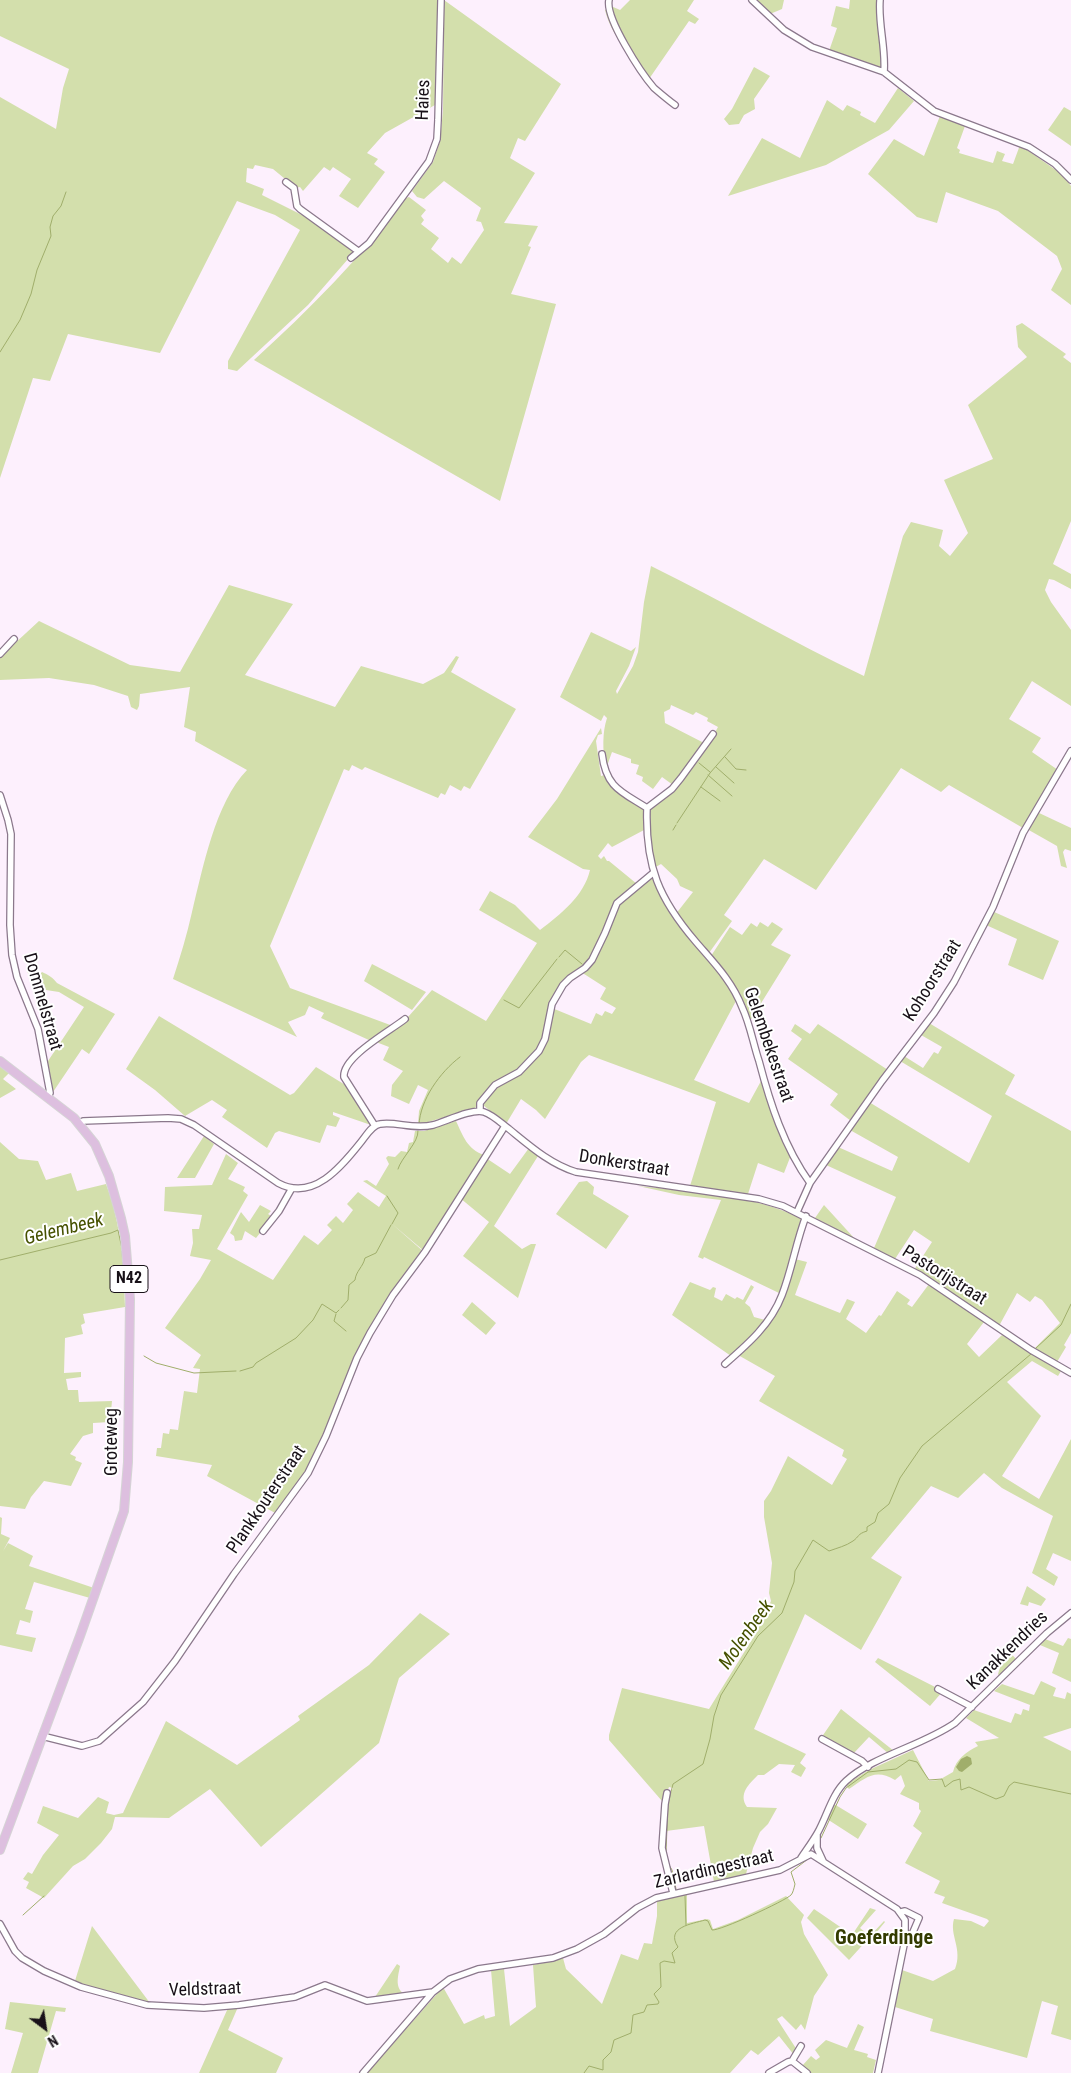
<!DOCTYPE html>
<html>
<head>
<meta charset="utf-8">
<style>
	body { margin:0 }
	#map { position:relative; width:1071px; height:2073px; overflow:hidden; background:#fdf0fd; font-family:"Roboto Condensed",sans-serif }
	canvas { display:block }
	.north { position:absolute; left:20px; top:2003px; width:50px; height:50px; -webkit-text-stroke:4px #fff; paint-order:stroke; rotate:149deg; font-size:14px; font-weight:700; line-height:20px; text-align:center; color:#181118 }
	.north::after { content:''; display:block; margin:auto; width:18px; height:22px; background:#181118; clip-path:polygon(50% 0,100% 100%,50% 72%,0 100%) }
</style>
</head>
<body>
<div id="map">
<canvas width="1071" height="2073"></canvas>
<div class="north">N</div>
</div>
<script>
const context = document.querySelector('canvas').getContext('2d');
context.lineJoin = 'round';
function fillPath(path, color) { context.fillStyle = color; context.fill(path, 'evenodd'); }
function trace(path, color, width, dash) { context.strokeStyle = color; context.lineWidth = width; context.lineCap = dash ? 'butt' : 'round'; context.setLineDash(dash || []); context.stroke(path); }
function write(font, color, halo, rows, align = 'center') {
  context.font = font + ' "Roboto Condensed",sans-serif'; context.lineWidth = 4; context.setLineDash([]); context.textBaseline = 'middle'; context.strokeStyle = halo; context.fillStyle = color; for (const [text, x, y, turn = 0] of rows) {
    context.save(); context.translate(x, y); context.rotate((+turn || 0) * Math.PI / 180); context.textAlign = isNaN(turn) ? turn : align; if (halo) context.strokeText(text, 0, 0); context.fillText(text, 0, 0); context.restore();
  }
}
const green = new Path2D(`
	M0,0H438L435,105L385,133L367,153L378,159L374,164L385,172L358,208L339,196L351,179L333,167L330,171L324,167L303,191L300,187L296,188L273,169L255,165L253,169L247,168L246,182L264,189L262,195L310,219L355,251L308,305L237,371L228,369V361L300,230L275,215L237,201L160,353L68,334L50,381L33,378L0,478V97L56,129L63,88L69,69L0,36Z
	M444,0L561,84L525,141L518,138L510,158L535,173L504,223L538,226L528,246L531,247L511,294L556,304L500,501L254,360C309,310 361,257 406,198L409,197L426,210L421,216L424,220L421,224L439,238L431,249L448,263L452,257L461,264L484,230L481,222L476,221L481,208L444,181L424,199L417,197L412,191L433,162L440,141L443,111Z
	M630,0H694L687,11L699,19L695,24L689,21L649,79C633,59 611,36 605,10L611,6L620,10Z
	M755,0H784L782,9L770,14Z
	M850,0H878L881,67L879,68L829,51L837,28L831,26L836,6L849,9Z
	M754,67L770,76L754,99L755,109L744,115L739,124L729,125L724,119L732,109Z
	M898,88L914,101L889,130L826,165L728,196L762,138L800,158L827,100L843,111L847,105L861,112L860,115L875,123Z
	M1064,107L1071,111V146L1048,130Z
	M940,116L965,126L957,148L960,150L959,153L993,163L997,151L1005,154L1002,161L1013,164L1020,145L1063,175L1071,186V305L1051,290L1062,269L1057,256L998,211L946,192L937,223L917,217L868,174L894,139L924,156Z
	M1022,323L1066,354L1063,357L1071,363V521L1053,564L1071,574V589L1054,580L1049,579L1045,590L1051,602L1071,630V706L1032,681L1009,719L1041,738L1032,752L1058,770L1023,828L949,785L941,792L901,768L816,890L764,859L724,915L732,921L709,953L675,915L693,892L680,886L677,879L661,864L654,868L652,859L648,811L671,792L708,745L718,727L707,721L708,718L696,712L693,715L671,705L670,709L664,712L665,723L706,744L673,785L662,777L653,789L642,781L643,777L636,774L639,765L631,763V759L612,752L607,766H605C603,750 602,733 607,718L604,715L601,721L560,697L591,632L631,651L636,647L629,666L616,691L617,694L633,666L638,652L644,602L651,566C723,601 792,642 864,676L903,536L911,522L943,530L939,546L950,556L968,533L944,480L993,459L968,405L1027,357L1018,347L1016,326Z
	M229,585L293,604L245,675L335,707L361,666L423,684L444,673L456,656L459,657L451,672L516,709L470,789L464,786L461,791L450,785L445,795L441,793L438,798L365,767L362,770L352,765L349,771L344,769L270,946L290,988L393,1026L371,1041L321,1018L324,1013L309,1006L305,1015L288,1022L297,1037L173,979C180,957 187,935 192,912C203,868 215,803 247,770L195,741L196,732L184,727L190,687L140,694L139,706L137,710L131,707L128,696L94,685L49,678L0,680V657L39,621L130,665L180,672Z
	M601,728L602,734L598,735L596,741L601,776L605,775C615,794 627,797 643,809L644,830L612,847L608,843L598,856L601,859L604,856L607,861H609L637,884L618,899L612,906L601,938L586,965L575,972L550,1004L545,1023L552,1008L591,1024L596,1013L602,1016L605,1011L612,1014L616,1008L600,999L606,988L581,972C604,959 604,928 616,907C621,899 641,886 649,879H654L671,915L718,969L737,999L694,1080L749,1103L761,1081L774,1118L791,1155L784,1173L758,1163L748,1194L690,1186L716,1102L589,1055L581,1062L545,1119L536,1110L521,1099L506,1124L483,1105C489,1086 517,1077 532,1063L497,1081L488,1088L475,1108L418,1125L419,1111L428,1090L418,1085L409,1104L391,1096L392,1085L403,1071L383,1060L389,1047L376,1042L408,1017L432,990L486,1021L537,943L479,910L490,891L515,905L540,930C561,914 584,896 590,870L583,869L528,837L557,799Z
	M1037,812L1071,828V851L1065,849L1063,852L1067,868L1061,866L1057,846L1027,829Z
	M992,911L1059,941L1043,980L1008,965L1017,939L986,925Z
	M760,922L768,927L772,922L783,929L771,945L791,955L750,1021L735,986L711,956L730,927L742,935L751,923L757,927Z
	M372,964L426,992L412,1010L364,981Z
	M29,970L39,975L42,972C49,975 53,978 57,983L115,1014L89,1054L82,1049L51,1095L46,1064L84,1007L59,992L46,990L39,986L27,972Z
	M159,1016L290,1095L294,1093L316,1067L347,1086L371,1125L333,1112V1115L340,1118L336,1127L327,1125L320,1143L279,1131L275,1133L267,1148L222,1117L227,1110L212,1100L185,1116L155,1090L126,1069Z
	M929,1023L1015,1075L1005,1094L1071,1131V1333L1064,1345L1066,1347L1057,1362L1035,1348L1060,1323L1042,1300L1035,1296L1030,1302L1017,1293L999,1326L937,1283L914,1270L932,1242L914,1230L895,1259L874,1248L896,1197L826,1165L838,1147L892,1171L898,1157L850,1130L869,1102L969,1163L992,1116L900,1061L904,1056L923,1068L934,1052L938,1054L942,1047L921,1035Z
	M795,1024L810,1034L818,1024L888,1070L851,1121L830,1105L838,1094L788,1059L802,1039L791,1031Z
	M0,1066L9,1073L3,1079L16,1089L0,1098Z
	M456,1121C463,1136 467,1149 484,1155L424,1251L391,1223L424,1252L377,1317L325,1435L307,1472L277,1514L207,1476L212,1465L156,1456L157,1448H161L163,1433L169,1434L170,1429L178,1430L184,1391L197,1393L200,1369L193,1368L201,1355L165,1328L200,1279L211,1260L190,1256L193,1243L192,1229H199L202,1215L164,1211L165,1187L212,1185L226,1154L238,1163L228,1179L245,1187L243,1191L248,1195L217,1249L273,1280L304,1235L318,1245L332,1230L327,1225L336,1216L343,1223L353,1210L347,1204L358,1192L379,1207L386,1196L363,1181L367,1180L376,1186L389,1164L386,1158L388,1156L395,1157L401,1151L407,1152L409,1143L413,1142L415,1131H424Z
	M204,1136L214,1144L195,1178H177Z
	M0,1142L19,1159L38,1161L46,1180L71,1173L77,1191L106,1184C121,1224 124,1264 125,1307L83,1314L85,1323L81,1325L83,1334L65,1338L64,1373L81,1372V1377L66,1379L68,1390H78L79,1402L112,1401L110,1422L93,1423V1433L83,1436L70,1454L76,1457L75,1460L82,1463L71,1486L44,1481L31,1497L25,1509L0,1506Z
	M529,1148L538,1156L494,1226L522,1249L531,1244H536L518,1298L463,1256L489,1222L460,1198L486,1158L510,1174Z
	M587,1181L594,1187L593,1194L629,1216L606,1249L556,1214L579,1182Z
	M638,1186C691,1192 754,1194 802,1219L781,1292L779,1293L704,1257L703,1259L698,1257L721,1200L679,1195Z
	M260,1205L271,1211L268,1214L273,1217L256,1238L245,1231L242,1240L235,1241L234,1236L230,1233L241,1212L249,1222Z
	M824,1205L855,1239L815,1218Z
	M795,1259L807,1262L795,1295L840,1313L847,1299L855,1302L846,1319L866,1333L879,1315L881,1316L897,1291L910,1300L907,1304L912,1307L929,1284L984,1322L967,1344L979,1357L1002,1335L1061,1371L1058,1376L1032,1361L1007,1382L1041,1416L1002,1476L1039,1499L1071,1439V1561L1053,1553L1046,1569L1058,1577L1054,1586L1032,1573L1053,1516L1002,1488L984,1473L958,1498L931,1486L871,1558L902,1577L861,1650L805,1614L754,1729L806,1754L800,1763L806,1768L801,1777L791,1772L795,1765L779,1764L764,1775H758C749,1784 738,1794 747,1807L777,1808L768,1824L760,1832L753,1848L746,1874L714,1882L704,1826L666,1831L667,1802L673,1788L669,1787L665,1798L662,1801L609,1740V1735L622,1688L709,1709L756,1633L771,1601L769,1593L772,1563L764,1517V1501L771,1491L788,1456L832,1485L847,1459L842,1456L844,1450L759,1401L775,1376L738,1355L768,1324Z
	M690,1282L710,1290L713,1287L716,1288L714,1297L722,1301L726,1294L735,1299L737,1297L743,1300L751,1285L754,1287L745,1303L750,1307L754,1317L765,1320L752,1338L731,1356L672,1315Z
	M472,1302L496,1323L486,1335L462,1315Z
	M0,1517L2,1518L1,1534L10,1538L3,1551L8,1543L33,1556L29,1566L94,1588L90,1598L34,1582L25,1609L33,1611L30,1623L20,1620L16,1634L36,1638L32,1652L0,1645Z
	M1027,1586L1046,1599L1041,1606L1029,1602L1028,1606L1020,1604Z
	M420,1613L450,1634L399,1678L379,1743L261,1847L210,1789L169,1818L115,1817L112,1829L101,1843L85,1859L73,1866L44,1898L26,1888L29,1882L23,1879L28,1872L32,1874L43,1855L59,1835L37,1823L43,1806L78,1818L98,1797L109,1802L106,1813L114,1815L123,1813L166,1721L237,1765L300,1720L298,1716L369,1665Z
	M1068,1638L1071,1639V1682L1052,1673L1059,1653L1040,1645L1045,1639L1063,1646Z
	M1006,1648L1016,1659L999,1676L998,1674Z
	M878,1658L943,1691L930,1706L875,1662Z
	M1041,1681L1056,1688L1053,1696L1065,1699L1067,1692L1071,1694V1728L1043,1737L1071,1751V2040L1051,2034L1058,2006L1042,2001L1027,2058L930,2031L933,2019L895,2007L902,1970L933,1981L955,1969C963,1949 949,1935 954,1919L971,1921L984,1927L989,1921L987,1919L942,1903L945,1897L934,1893L940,1881L905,1863L922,1833L913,1826L921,1811L919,1809V1803L900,1794L905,1786L901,1775L895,1780C875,1768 866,1778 849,1789L845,1785L869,1770L913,1750L929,1781L939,1780L953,1772C956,1759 966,1752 978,1746L975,1742L999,1738L966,1718L974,1710L1011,1723L1015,1713L1021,1715L1023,1709L1029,1711L1030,1705L994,1691L1002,1684L1034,1695Z
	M841,1709L894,1751L889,1754L869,1737L853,1754L821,1738Z
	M834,1804L867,1824L858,1839L827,1819Z
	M687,1894V1923L707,1919L710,1920L713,1929L738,1920L786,1896L804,1915L801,1922L804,1934L828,1975L814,1996L805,2030L801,2024L796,2030L782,2016L777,2019L797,2050L794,2055L779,2036L758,2055L751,2050L730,2073H367L443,1987L464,2024L484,2015L485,2019L495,2016L491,1970L504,1969L510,2026L536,2007L533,1965L563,1958L566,1969L602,2004L621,1954L638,1960L644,1943L652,1944L657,1916V1901Z
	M870,1908L876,1910L860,1928L870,1936L884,1921L885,1922L871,1939L869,1938L849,1960L807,1918L814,1909L852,1935Z
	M92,1926L150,2003L160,2006L74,1984Z
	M397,1964L400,1966C398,1977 394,1989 406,1995L373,2000Z
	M10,2002L66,2008L65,2012L56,2011L38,2073H11L23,2033L5,2029Z
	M238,2007L228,2030L283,2058L276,2073H199L228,2008Z
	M858,2024L864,2027L854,2050L868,2054L867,2057L876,2060L873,2073H810L802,2066L811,2056L816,2060L820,2057L815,2050L826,2040L847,2048Z`);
const water = new Path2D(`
	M967,1756L971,1758L972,1764L962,1772L959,1771L956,1767L961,1759Z`);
const stream = new Path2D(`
	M0,352L20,320L31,294L37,270L51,236L50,227L53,216L61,206L66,192
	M725,757L736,769L746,770
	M699,763L710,772
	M716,767L734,783
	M708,775L732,796
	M701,787L720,801
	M677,823L710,773L731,749
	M673,830L676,825
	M559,957L565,950L582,964
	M504,1000L519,1008L557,959
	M419,1125C420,1100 440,1072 460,1057
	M398,1169C401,1158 419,1142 418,1131
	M387,1196L398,1213L392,1224
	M122,1251L123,1265
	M0,1260L111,1233L118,1230L122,1249
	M124,1276L126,1295
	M341,1308L348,1300L349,1285L355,1280C356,1271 363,1267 365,1258L376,1253L391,1225
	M336,1314L334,1321L346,1331
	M1036,1348L1061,1325L1071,1304
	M144,1356L156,1363L194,1373L236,1371
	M240,1371L253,1367L256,1363L296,1338L313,1320L322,1304L336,1313L339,1310
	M669,1800L673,1784L703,1764L710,1739L714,1716L721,1695L758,1636L782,1613L794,1582L795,1571L813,1540L829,1551C837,1548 846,1546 853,1541C859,1537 857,1534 867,1531V1527L875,1522L878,1513L889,1504L900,1478L922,1446L1031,1354
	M821,1838L840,1797L846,1788L868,1772L896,1769L909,1760L917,1762L929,1780L942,1779L945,1787L953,1781L960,1779L961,1790L969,1787L996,1799L1004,1796L1009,1786L1014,1782L1071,1794
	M666,1852L668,1804
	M668,1863L672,1870L676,1889
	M685,1896L686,1925
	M23,1915L44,1896
	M584,2073L589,2066L603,2070V2060L611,2052L614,2040L631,2033L633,2015L644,2012L647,2005L658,2004L659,2002L654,1994L661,1987L660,1963L664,1961L675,1963L672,1953L678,1947C665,1927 692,1924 705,1920L708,1921L712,1930C720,1931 785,1901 791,1895C793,1893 794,1888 795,1884L791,1872L808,1859`);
const minor = new Path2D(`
	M609,0C605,18 641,73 654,88C661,94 668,100 675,105
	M752,0L784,30L812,47L884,72L934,111L1029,147L1055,164L1071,180
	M880,0C878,24 886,48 884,72
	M286,182L294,188L297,206L300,209L358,251
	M351,258L369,243L429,161L437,139L438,120L441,0
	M0,654L14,639
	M713,734L681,778L672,789L647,808C645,866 659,899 696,942C714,963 732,981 742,1007C750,1024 753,1043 759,1061C770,1103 784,1147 810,1183
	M602,754C606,788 622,792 647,808
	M0,795L8,820L11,834L10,925L12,955L17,977L38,1029L50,1093L47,1097
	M480,1111V1103L495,1085L519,1072L539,1051L545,1039L552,1004L563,985L570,978L585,968L592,960L605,933L617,903L653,873
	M80,1123L83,1121L168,1118L181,1119L194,1125L278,1183C313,1202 341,1167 361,1142C366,1136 372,1125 380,1124C396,1121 413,1130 433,1125C445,1122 472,1108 484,1112C493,1115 501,1123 509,1129C530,1146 550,1164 576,1172L759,1199L783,1206L920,1275L1031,1350L1071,1373
	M375,1126L344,1077C342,1057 390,1031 405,1019
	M797,1212L810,1183L882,1081L934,1013L954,982L993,907L1023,833L1071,751
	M263,1231L279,1211L292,1188
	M725,1364C748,1344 771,1324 782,1295C792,1269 796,1242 806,1216
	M938,1689L972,1707
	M42,1736L82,1746L99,1741L143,1702L175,1661L234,1574L308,1473L326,1436L357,1358L370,1333L393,1295L425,1252L505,1126
	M822,1739L862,1761L868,1767
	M667,1793L665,1804L662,1848L673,1893
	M817,1835V1848L823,1861
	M801,1858C807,1849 813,1841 818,1832C827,1816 832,1794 846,1781C873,1756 922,1746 955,1723L1047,1633L1071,1613
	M901,1912L905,1911L919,1918L910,1939L905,1940
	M0,1924L15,1951L22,1958L44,1971L81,1987L147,2005L204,2008L239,2005L295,1997L325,1985L367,2001L433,1992
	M792,2061L807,2073
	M363,2073L433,1992L450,1979L478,1969L553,1958L577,1949L604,1934L637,1908L656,1898L780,1870L811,1854L897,1909L905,1920V1940L878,2073
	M769,2073L788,2062L792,2061L801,2046`);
const major = new Path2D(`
	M0,1061L74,1118L95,1144L109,1176L121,1218L125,1236L130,1299L128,1462L124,1511L80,1636L0,1850`);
const shields = [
	[129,1279,38]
];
const shieldNames = [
	["N42",129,1279]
];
const streetNames = [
	["Haies",424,100,-88],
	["Kohoorstraat",933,981,-58],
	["Dommelstraat",42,1002,74],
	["Gelembekestraat",768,1045,71],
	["Donkerstraat",624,1164,9],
	["Pastorijstraat",944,1276,32],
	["Groteweg",112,1442,-90],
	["Plankkouterstraat",267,1500,-56],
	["Kanakkendries",1008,1651,-44],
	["Zarlardingestraat",714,1870,-13],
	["Veldstraat",205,1990,-2]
];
const waterNames = [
	["Gelembeek",64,1230,-14],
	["Molenbeek",747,1635,-55]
];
const quarterNames = [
	["Goeferdinge",884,1939]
];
fillPath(green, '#d3dfac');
fillPath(water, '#a0ae6b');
trace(stream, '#a0ae6b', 1);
trace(minor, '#8b788c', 8);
trace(major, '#d5d4d5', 10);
trace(minor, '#fff', 5.5);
trace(major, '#ddbfdf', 8);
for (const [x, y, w] of shields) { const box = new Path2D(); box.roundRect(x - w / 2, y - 13.5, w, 27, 4); context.fillStyle = '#fff'; context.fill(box); trace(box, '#181118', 1); }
write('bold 16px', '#181118', null, shieldNames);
write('18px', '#181118', '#fff', streetNames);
write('italic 19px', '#465100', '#fff', waterNames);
write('bold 20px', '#333b00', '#fff', quarterNames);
</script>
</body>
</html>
